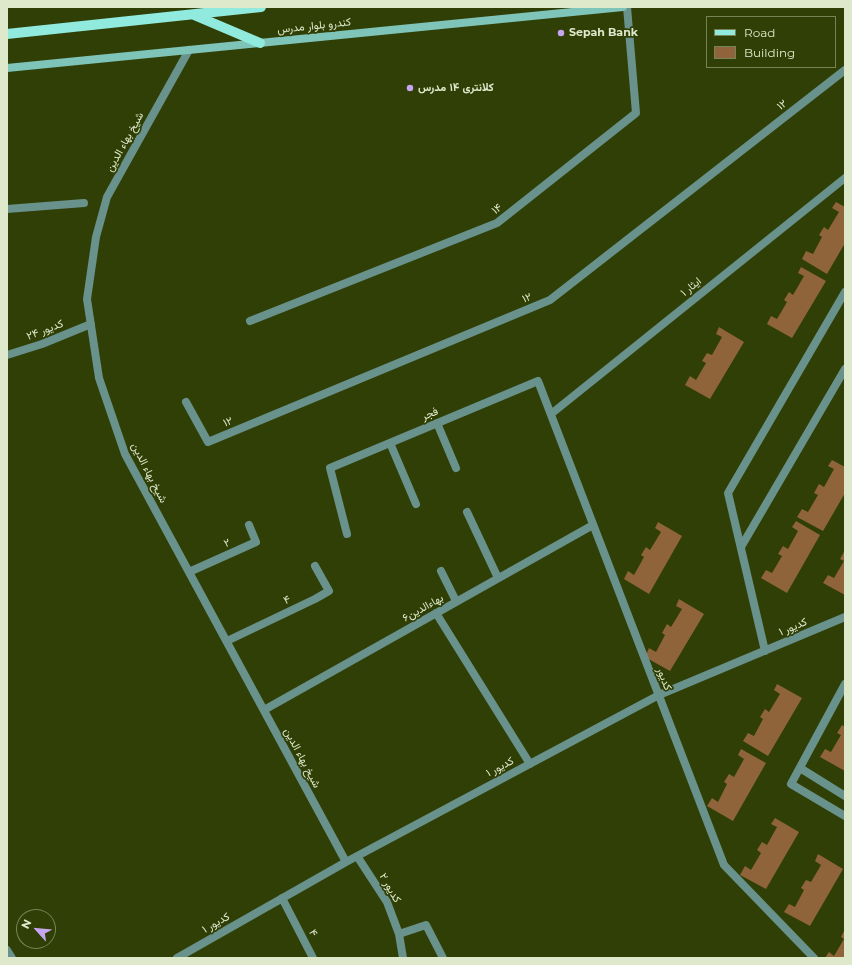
<!DOCTYPE html>
<html>
<head>
<meta charset="utf-8">
<style>
	body { margin:0 }
	#map { position:relative; width:852px; height:965px; overflow:hidden; background:#303f05; font-family:Montserrat,sans-serif }
	canvas { display:block }
	.frame { position:absolute; inset:0; border:8px solid #dee9cc; pointer-events:none }
	.legend { position:absolute; left:706px; top:16px; width:130px; height:52px; box-sizing:border-box; background:#303f05; border:1px solid #768355; margin:0; padding:5px 7px; list-style:none; font-size:12px; color:#dee9cc }
	.legend li { display:flex; align-items:center; gap:8px; height:20px }
	.legend b { width:20px; border:1px solid #768355 }
	.north { position:absolute; left:16px; top:909px; width:40px; height:40px; box-sizing:border-box; background:#303f05; border:1px solid #768355; border-radius:50%; rotate:297deg; font-size:11px; font-weight:700; line-height:16px; text-align:center; color:#dee9cc }
	.north::after { content:''; display:block; margin:auto; width:14px; height:18px; background:#c6a6f0; clip-path:polygon(50% 0,100% 100%,50% 72%,0 100%) }
</style>
</head>
<body>
<div id="map">
<canvas width="852" height="965"></canvas>
<div class="frame"></div>
<ul class="legend">
<li><b style="height:5px;background:#90eadd"></b>Road</li>
<li><b style="height:11px;background:#8f643a"></b>Building</li>
</ul>
<div class="north">N</div>
</div>
<script>
const context = document.querySelector('canvas').getContext('2d');
context.lineJoin = 'round';
function fillPath(path, color) { context.fillStyle = color; context.fill(path, 'evenodd'); }
function trace(path, color, width, dash) { context.strokeStyle = color; context.lineWidth = width; context.lineCap = dash ? 'butt' : 'round'; context.setLineDash(dash || []); context.stroke(path); }
function write(font, color, halo, rows, align = 'center') {
  context.font = font + ' Montserrat,Vazirmatn,sans-serif'; context.lineWidth = 3.5; context.setLineDash([]); context.textBaseline = 'middle'; context.strokeStyle = halo; context.fillStyle = color; for (const [text, x, y, turn = 0] of rows) {
    context.save(); context.translate(x, y); context.rotate((+turn || 0) * Math.PI / 180); context.textAlign = isNaN(turn) ? turn : align; if (halo) context.strokeText(text, 0, 0); context.fillText(text, 0, 0); context.restore();
  }
}
const building = new Path2D(`
	M836,202L845,207V243L827,274L802,259L806,251L813,254L822,237L819,235L824,227L828,230L839,212L832,208Z
	M801,267L826,281L792,338L767,324L771,316L777,319L787,302L784,300L789,292L793,295L804,276L798,273Z
	M719,327L744,342L710,399L685,385L690,376L696,380L706,363L702,361L707,353L712,355L722,337L716,334Z
	M832,460L845,467V493L823,531L797,517L802,509L808,512L818,495L814,493L819,484L824,487L834,469L828,466Z
	M796,521L820,535L787,593L761,578L766,570L772,573L782,556L778,554L783,546L788,549L798,531L792,527Z
	M658,522L682,536L649,594L624,579L628,571L634,575L644,557L641,555L646,547L650,550L661,532L655,528Z
	M845,550V595L823,583L828,575L834,578L844,561L840,559Z
	M679,599L704,614L670,671L645,657L649,648L656,652L665,635L662,633L667,624L671,627L682,609L676,606Z
	M777,684L802,698L768,756L743,741L748,733L754,736L763,719L760,717L765,709L769,712L780,694L774,690Z
	M842,725L845,727V771L820,757L825,749L831,752L841,735L837,733Z
	M741,749L766,763L733,821L707,806L712,798L718,802L727,784L724,782L729,774L734,777L744,759L738,755Z
	M775,818L799,832L766,889L740,875L745,866L751,870L761,853L757,850L762,842L767,845L777,827L771,824Z
	M818,854L843,869L810,926L784,912L789,904L795,907L804,890L801,888L806,880L811,882L821,865L815,861Z
	M845,929V958H825L829,952L834,956L844,939L841,937Z`);
const minor = new Path2D(`
	M189,50L107,197L96,237L87,299L99,378L125,454L346,862
	M7,209L84,203
	M250,321L497,223L636,113L627,7
	M7,355L42,344L91,324
	M186,402L208,442L550,300L845,70
	M551,414L845,178
	M437,423L456,468
	M390,443L416,504
	M467,512L498,578
	M347,534L330,468L538,381L724,865L814,958
	M741,547L845,369
	M441,571L456,601
	M189,572L256,542L249,525
	M436,613L530,764
	M227,641L315,599L329,591L315,566
	M765,651L728,493L845,292
	M845,684L791,784L845,816
	M264,710L593,525
	M800,768L845,796
	M357,856L387,902L399,934L403,958
	M282,898L313,958
	M399,934L426,925L443,958
	M7,950L12,958
	M177,958L346,862L659,695L845,617`);
const secondary = new Path2D(`
	M7,68L623,7`);
const primary = new Path2D(`
	M194,15L260,43
	M7,34L261,7`);
const markers = [
	[561,33,4,"#c6a6f0"],
	[410,88,4,"#c6a6f0"]
];
const streetNames = [
	["کندرو بلوار مدرس",314,26,-6],
	["۱۲",782,105,-38],
	["شیخ بهاء الدین",125,142,-61],
	["۱۴",497,209,-38],
	["ایثار ۱",691,287,-39],
	["۱۲",527,298,-22],
	["کدیور ۲۴",45,330,-21],
	["فجر",430,414,-23],
	["۱۲",228,422,-22],
	["شیخ بهاء الدین",149,473,63],
	["۲",227,543,-24],
	["۴",287,600,-25],
	["۶بهاءالدين",423,608,-29],
	["کدیور ۱",793,627,-23],
	["کدیور",664,679,69],
	["شیخ بهاء الدین",302,758,62],
	["کدیور ۱",500,767,-28],
	["۲ کدیور",390,888,60],
	["کدیور ۱",216,923,-30],
	["۴",313,933,62]
];
const poiNames = [
	["Sepah Bank",569,33],
	["کلانتری ۱۴ مدرس",418,88]
];
fillPath(building, '#8f643a');
trace(minor, '#68928b', 8);
trace(secondary, '#7fc4b9', 8);
trace(primary, '#90eadd', 10);
for (const [x, y, r, color] of markers) { const dot = new Path2D(); dot.arc(x, y, r, 0, 2 * Math.PI); context.fillStyle = color; context.fill(dot); trace(dot, '#303f05', 1.5); }
write('11px', '#dee9cc', '#303f05', streetNames);
write('bold 11px', '#dee9cc', '#303f05', poiNames, 'left');
</script>
</body>
</html>
